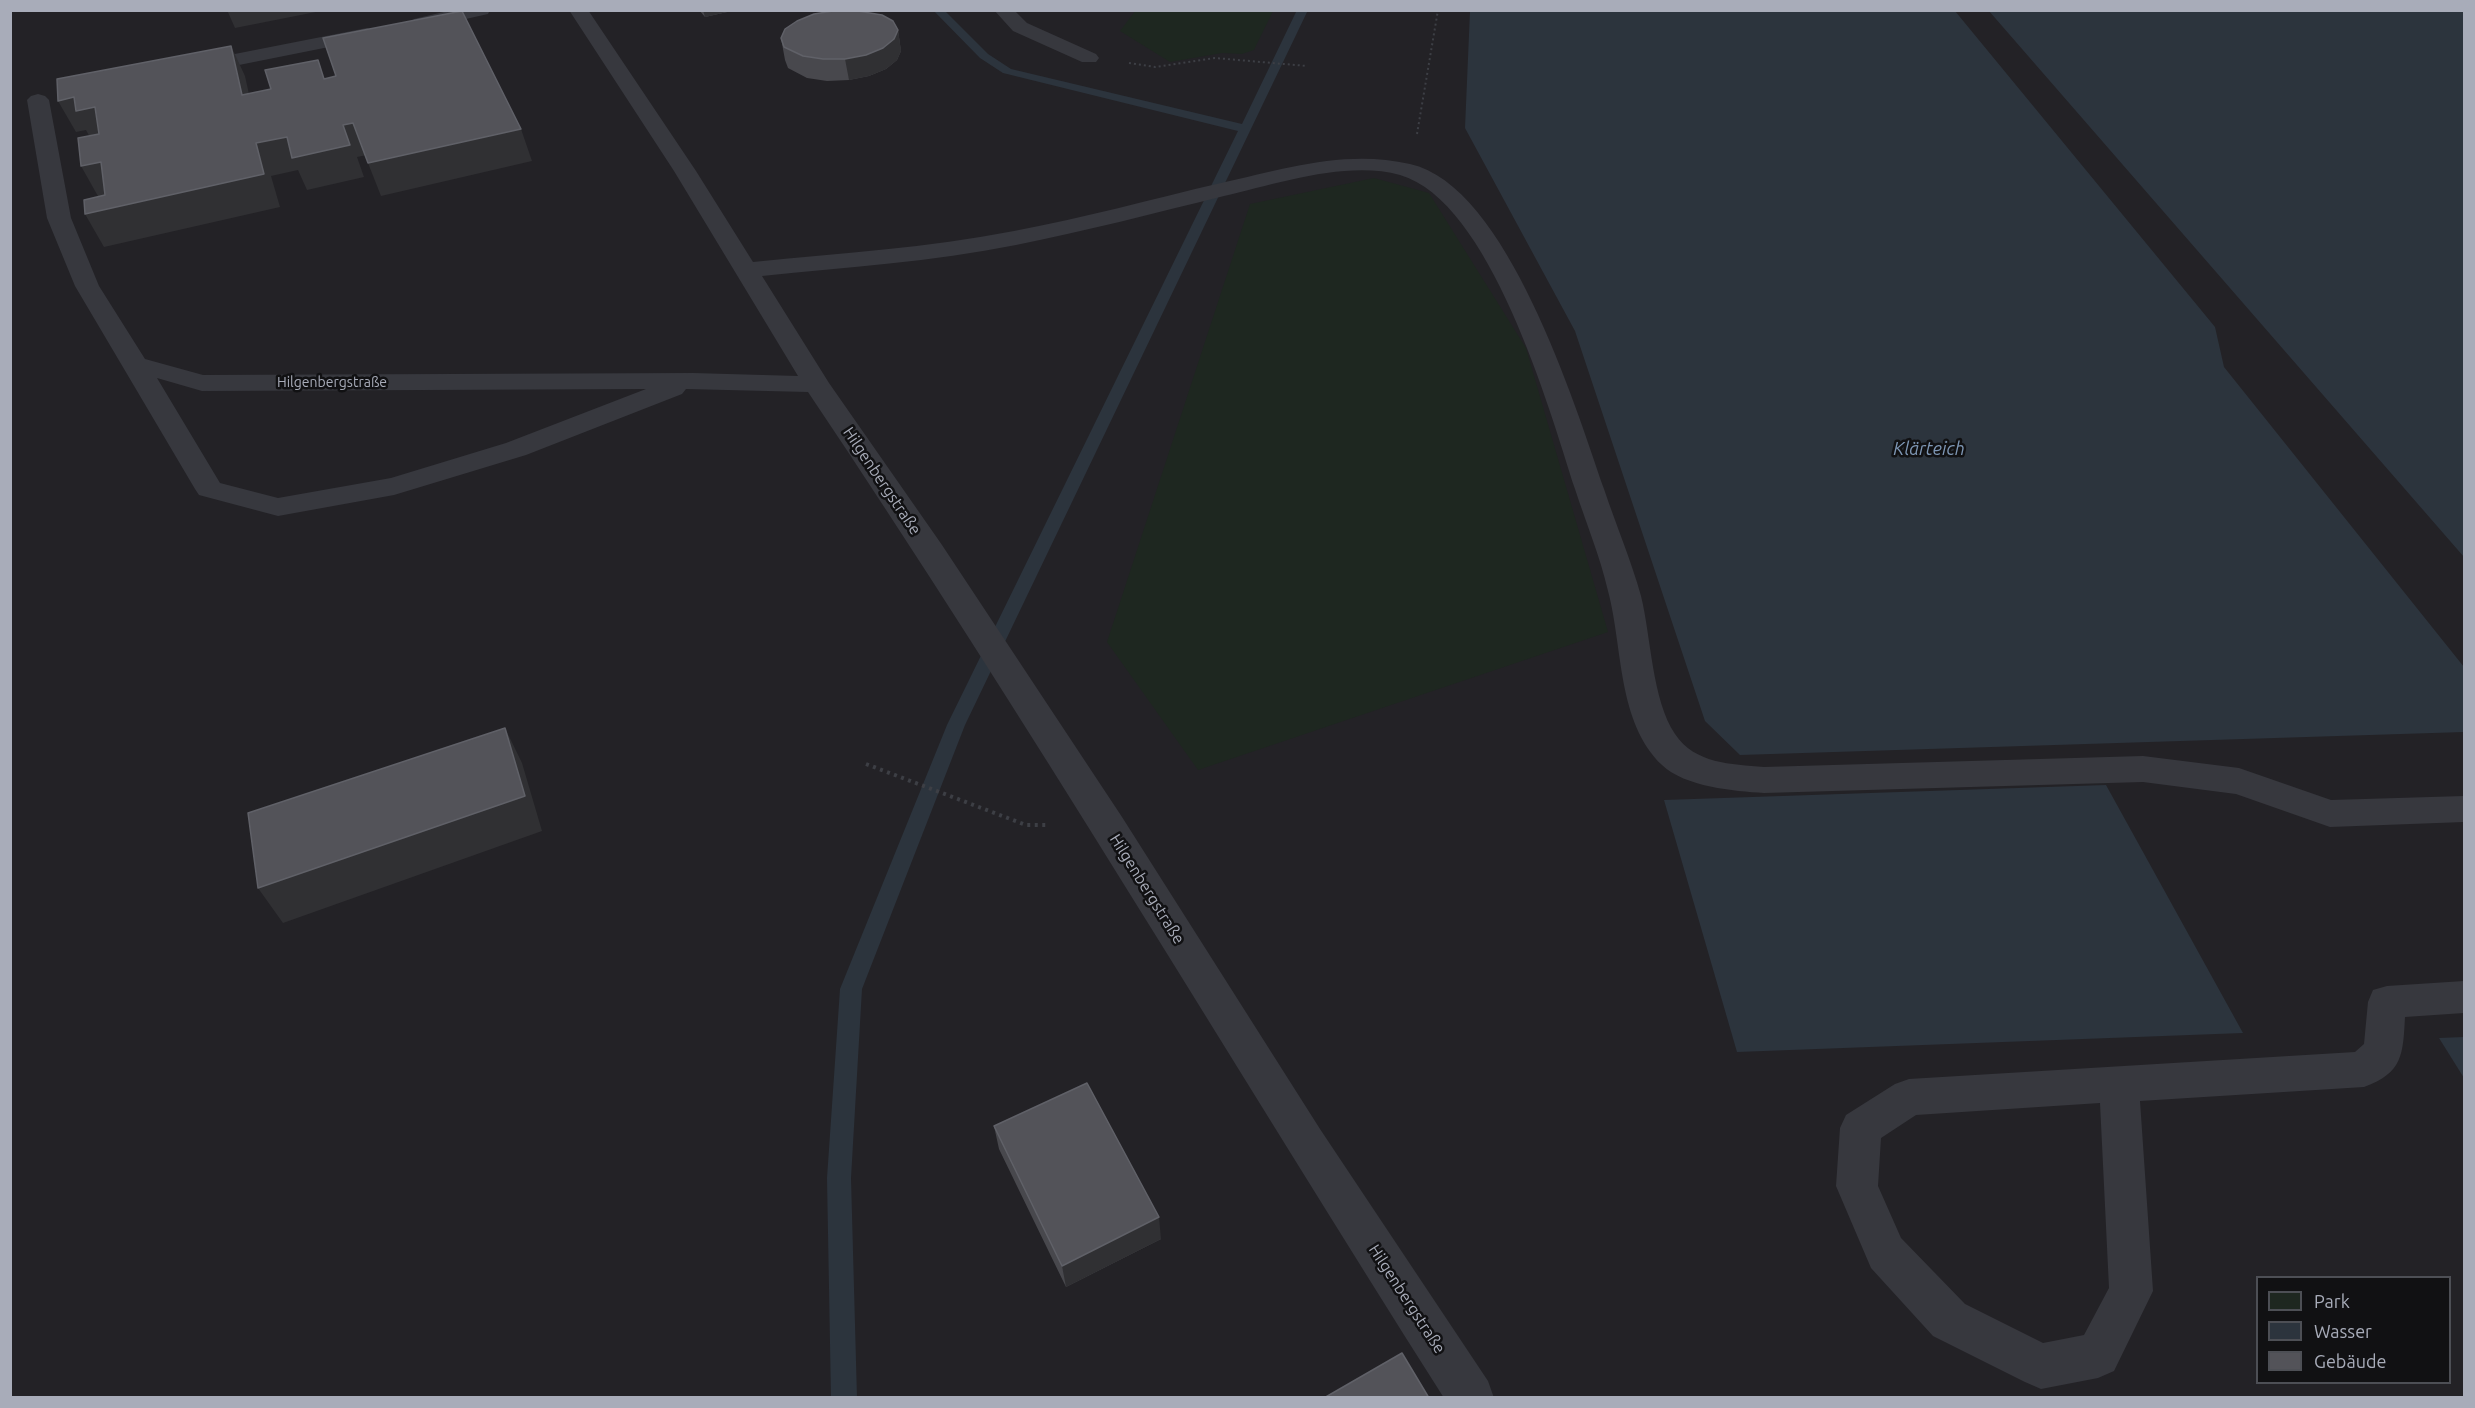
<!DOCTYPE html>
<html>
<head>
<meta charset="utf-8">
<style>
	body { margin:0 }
	#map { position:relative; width:2475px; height:1408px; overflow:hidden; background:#161618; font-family:Ubuntu,sans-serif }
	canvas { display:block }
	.frame { position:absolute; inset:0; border:12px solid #a8acb9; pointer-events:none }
	.legend { position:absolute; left:2256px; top:1276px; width:195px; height:108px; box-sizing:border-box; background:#111113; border:2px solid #4d4f55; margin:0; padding:8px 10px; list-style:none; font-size:18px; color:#a8acb9 }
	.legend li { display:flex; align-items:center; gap:12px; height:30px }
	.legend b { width:30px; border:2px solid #4d4f55 }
</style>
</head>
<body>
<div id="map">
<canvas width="2475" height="1408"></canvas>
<div class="frame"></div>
<ul class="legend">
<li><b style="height:16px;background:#1e2720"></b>Park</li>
<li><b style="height:16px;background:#2c343d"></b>Wasser</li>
<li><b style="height:16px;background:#535359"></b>Gebäude</li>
</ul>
</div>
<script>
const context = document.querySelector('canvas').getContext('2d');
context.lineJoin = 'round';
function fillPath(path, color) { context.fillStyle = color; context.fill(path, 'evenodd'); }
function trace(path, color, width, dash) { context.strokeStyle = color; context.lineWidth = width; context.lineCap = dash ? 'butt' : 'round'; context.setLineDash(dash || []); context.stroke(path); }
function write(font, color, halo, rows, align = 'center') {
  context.font = font + ' Ubuntu,sans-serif'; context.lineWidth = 5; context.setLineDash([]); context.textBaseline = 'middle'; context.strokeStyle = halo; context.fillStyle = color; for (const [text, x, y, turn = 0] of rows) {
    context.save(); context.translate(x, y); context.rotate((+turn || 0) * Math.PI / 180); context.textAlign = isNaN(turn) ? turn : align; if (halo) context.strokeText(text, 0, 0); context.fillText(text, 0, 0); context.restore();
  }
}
const built = new Path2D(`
	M11,11H2464V1397H11ZM2258,1278H2450V1382H2258Z`);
const green = new Path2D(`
	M1136,10H1273V11L1254,50L1242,54L1222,53L1170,62L1120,31Z
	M1374,178L1429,193L1526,348L1608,632L1198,770L1107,642L1250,204Z`);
const water = new Path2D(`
	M1470,11H1955L2215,327L2224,367L2464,667V732L1740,755L1705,721L1575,331L1465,128Z
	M2463,11L2464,12V557L1989,11Z
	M2106,785L2243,1033L1737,1052L1664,800Z
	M2464,1037V1078L2439,1038Z`);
const stream = new Path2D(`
	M933,10H944L988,54L1011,69L1242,124L1297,10H1308L965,725L862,989L851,1178L857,1398H831L827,1178L840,989L947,725L1238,131L1003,73L980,58Z`);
const pathFar1 = new Path2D(`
	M1129,63L1155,67L1215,58L1307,66
	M1417,134L1438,10`);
const path = new Path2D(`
	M866,764L1026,825H1049`);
const lane = new Path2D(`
	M452,10H490L488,14L421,29L414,27L411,23L414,19Z
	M569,10H588L696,171L753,262C840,253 928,248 1014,231C1084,218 1152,199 1221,183C1284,169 1346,149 1410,164C1507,185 1575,405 1604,489C1616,525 1631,560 1641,596C1651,636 1652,700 1675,734C1695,764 1731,764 1764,767L2143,756L2239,768L2331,800L2464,796V822L2330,827L2236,794L2143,782L1764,793C1734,791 1685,787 1662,765C1617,722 1623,647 1608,591C1600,556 1586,523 1575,489C1549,407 1490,201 1400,175C1347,160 1276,184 1224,196C1155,213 1086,231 1016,245C932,262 847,267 762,276L829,383L942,545L1122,817L1320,1129L1488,1381L1494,1398H1444C1231,1062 1029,721 808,392L686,389L682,394L526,455L394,495L278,516L199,495L195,489L75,286L47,218L27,100L31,96L38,94L45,96L49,100L71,218L99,286L145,359L203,375L693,373L798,376L674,171ZM157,378L202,391L646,389L506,443L391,478L278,498L220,483Z
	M994,10H1014L1027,23L1096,54L1099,58L1096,62H1082L1013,31Z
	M367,28L374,30L377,34L374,38L194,74L187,72L184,68L187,64L194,62Z
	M2464,981V1013L2405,1017C2403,1054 2403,1073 2364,1087L2140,1101L2153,1291L2114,1371L2098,1378L2041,1389L2025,1382L1933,1336L1871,1268L1836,1186L1840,1128L1846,1115L1895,1084L1909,1079L2355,1052L2364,1044L2368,1002L2373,990L2387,986ZM2100,1103L2109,1288L2084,1335L2043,1343L1965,1304L1901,1238L1878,1186L1881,1138L1916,1115Z`);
const wall = new Path2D(`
	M699,10H736L705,17Z
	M898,30L901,51L897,60L886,69L869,76L849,80L827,81L807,78L788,68L785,60L781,38Z
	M994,1126L1161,1239L1066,1287L999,1149Z`);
const shadedWall = new Path2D(`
	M227,10H326L235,28Z
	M703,10H736L705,17Z
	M898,30L901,51L897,60L886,69L869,76L849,80L845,59Z
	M231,46L245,76L256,126L242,95Z
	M74,97L95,107L112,139L93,143L86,130L76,132L58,101Z
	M353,123L367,155L357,157L364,177L307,190L298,170L271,176L280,207L104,247L85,214L256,143Z
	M521,129L532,161L381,196L368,163Z
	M101,162L118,194L99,198L81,166Z
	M505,728L522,763L542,831L283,923L258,888Z
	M1159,1217L1161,1239L1066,1287L1062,1266Z`);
const building = new Path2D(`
	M839,10H852L882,15L893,21L898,30L894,39L883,48L866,55L845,59H823L803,56L784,47L781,38L785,29L797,21L814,14Z
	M462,11L521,129L368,163L353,123L343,125L350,145L292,158L287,137L256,143L264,174L85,214L84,200L105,195L101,162L81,166L78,138L99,134L95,107L76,111L74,97L58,101L57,79L231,46L242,95L271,89L265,70L318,60L324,79L336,76L323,38Z
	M505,728L525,796L258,888L248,813Z
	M1087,1083L1159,1217L1062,1266L994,1126Z
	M1402,1353L1429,1398H1324Z`);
const farStreetnames = [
	["Hilgenbergstraße",332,382]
];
const streetNames = [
	["Hilgenbergstraße",882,481,56],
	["Hilgenbergstraße",1147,889,58],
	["Hilgenbergstraße",1407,1299,57]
];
const waterNames = [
	["Klärteich",1929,449]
];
fillPath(built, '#232226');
fillPath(green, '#1e2720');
fillPath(water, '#2c343d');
fillPath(stream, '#2c343d');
trace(pathFar1, '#3d3f45', 2, [2, 3]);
trace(path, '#3d3f45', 4, [3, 4.5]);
fillPath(lane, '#37383e');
fillPath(wall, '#48484d');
fillPath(shadedWall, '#303033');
fillPath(building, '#535359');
trace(building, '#606168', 1.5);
write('14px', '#a8acb9', '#111113', farStreetnames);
write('16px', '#a8acb9', '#111113', streetNames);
write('italic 18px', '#7e97b5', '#111113', waterNames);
</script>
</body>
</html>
